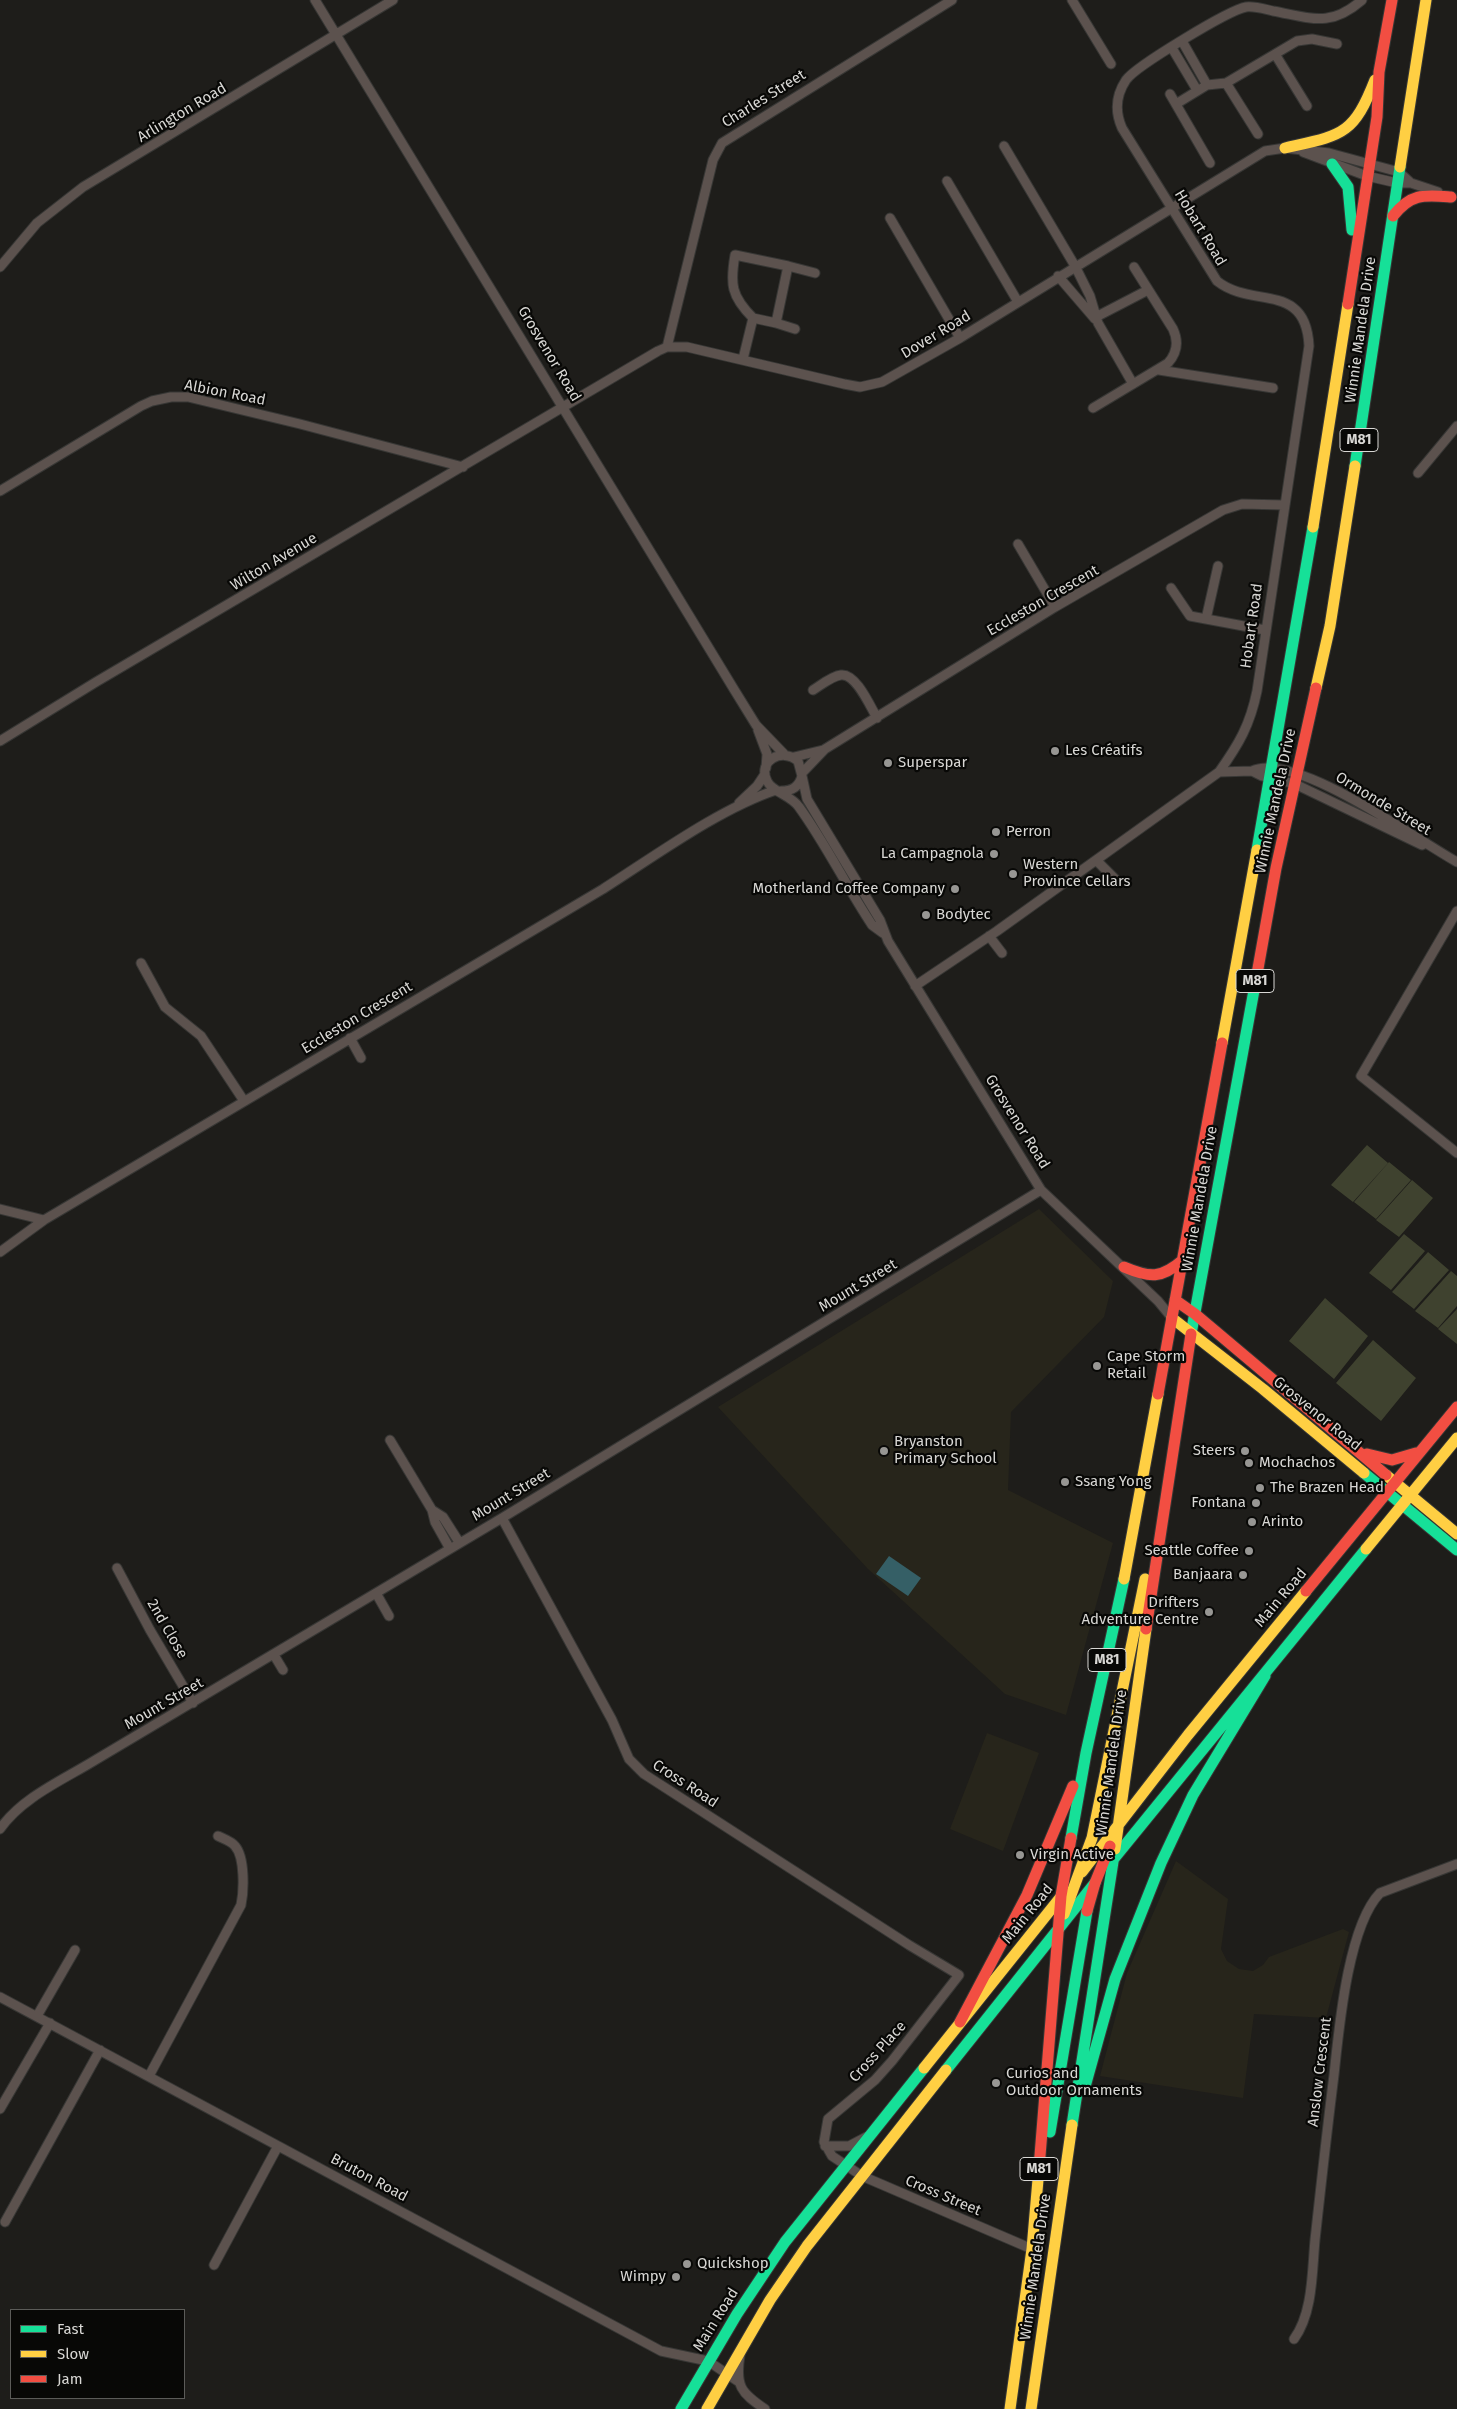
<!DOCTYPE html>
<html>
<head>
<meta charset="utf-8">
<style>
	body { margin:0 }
	#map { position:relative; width:1457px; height:2409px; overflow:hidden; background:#1e1d1a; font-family:"Fira Sans",sans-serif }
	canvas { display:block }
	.legend { position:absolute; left:10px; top:2309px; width:175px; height:90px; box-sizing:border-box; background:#080806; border:1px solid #5b5b58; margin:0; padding:6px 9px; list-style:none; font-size:15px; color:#d8d7d4 }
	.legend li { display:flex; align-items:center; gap:10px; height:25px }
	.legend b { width:25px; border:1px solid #5b5b58 }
</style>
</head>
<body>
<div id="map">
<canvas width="1457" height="2409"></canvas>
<ul class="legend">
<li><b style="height:6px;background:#16e098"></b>Fast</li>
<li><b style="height:6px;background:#ffcf43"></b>Slow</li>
<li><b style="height:6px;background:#f24e42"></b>Jam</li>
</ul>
</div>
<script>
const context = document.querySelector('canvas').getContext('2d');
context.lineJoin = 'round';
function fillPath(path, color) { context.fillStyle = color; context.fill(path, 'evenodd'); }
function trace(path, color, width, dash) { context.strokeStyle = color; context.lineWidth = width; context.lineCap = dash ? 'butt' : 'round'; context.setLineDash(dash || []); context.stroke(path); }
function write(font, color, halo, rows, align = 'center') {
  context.font = font + ' "Fira Sans",sans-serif'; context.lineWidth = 4.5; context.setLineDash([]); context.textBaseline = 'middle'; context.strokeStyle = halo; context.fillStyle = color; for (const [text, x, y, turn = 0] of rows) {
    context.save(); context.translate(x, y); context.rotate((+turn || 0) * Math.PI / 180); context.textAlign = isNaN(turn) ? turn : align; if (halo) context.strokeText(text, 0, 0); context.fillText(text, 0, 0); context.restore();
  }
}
const built = new Path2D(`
	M1039,1209L1113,1281L1104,1317L1011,1412L1008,1490L1113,1543L1066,1715L1005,1694L868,1569L718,1407Z
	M987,1733L1039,1753L1003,1851L950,1829Z
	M1176,1861L1228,1899L1221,1949L1227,1961L1239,1969L1253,1971L1263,1965L1269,1957L1343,1929L1349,1932L1326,2018L1254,2014L1243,2098L1100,2076L1127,1973Z`);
const green = new Path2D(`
	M1367,1145L1388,1163L1353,1202L1331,1185Z
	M1389,1162L1411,1180L1376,1219L1354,1202Z
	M1412,1180L1433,1198L1399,1237L1376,1220Z
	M1404,1234L1425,1251L1391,1290L1369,1273Z
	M1428,1252L1449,1270L1414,1309L1392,1292Z
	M1451,1271L1457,1276V1306L1438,1328L1415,1311Z
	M1325,1298L1368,1336L1334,1379L1289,1341Z
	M1457,1309V1344L1438,1329Z
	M1373,1340L1416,1378L1381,1421L1336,1383Z`);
const water = new Path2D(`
	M889,1556L921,1578L908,1596L876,1574Z`);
const street = new Path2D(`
	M315,0L735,691L756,725L784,754
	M1072,0L1111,64
	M1182,41L1207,85
	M1172,48L1197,90
	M1275,54L1307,106
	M1226,83L1258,134
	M1170,94L1210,163
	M1176,104L1207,85L1226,83L1297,41L1312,39L1337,44
	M1004,146L1075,266L1090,296L1098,323L1133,384
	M1303,152L1367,176L1397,183H1411L1438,192
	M947,181L1018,302
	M890,218L960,338
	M788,266L815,273
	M0,267L37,223L83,187L393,0
	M1058,276L1095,319
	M1094,318L1148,290
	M776,323L795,329
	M667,347L713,160L722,143L952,0
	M743,359L753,318C731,296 730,284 735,255L788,266L776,323L753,318
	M1159,370L1273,388
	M1093,408L1168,363C1177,353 1179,342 1173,329L1134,267
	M1418,473L1457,426
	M0,491L141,406L152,401L171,397H188L300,424L463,467
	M1018,544L1055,607
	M1171,588L1190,616L1265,630
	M1206,619L1218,566
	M813,690C821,685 832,676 841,675C856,673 870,706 877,718
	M758,730L767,754L766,768
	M0,741L96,682L658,351L667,347H687L844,384L860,387L882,382L960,338L1265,151L1285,148L1329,153L1399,172L1411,183
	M794,757L823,750
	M1252,771C1294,750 1417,840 1457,862
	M803,772L825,749L1055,607L1223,510L1242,504L1284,505
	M1219,772L1252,771L1262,776L1295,784L1422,845
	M802,776L807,799L880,920L888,941L1041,1190L1158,1301L1172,1318
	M781,791C792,791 799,787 802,776L798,761C782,747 757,761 767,781C772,792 791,795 799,807C826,844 846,886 872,925L883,933
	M739,803L757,786L765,774
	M1096,860L1117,881
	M1457,911L1361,1076L1457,1153
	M989,936L1002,953
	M141,963L165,1007L201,1036L244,1101
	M915,986L997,931L1219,772C1239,744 1250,725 1257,691L1309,346C1306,281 1252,309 1217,281L1122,128C1115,112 1116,95 1126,80C1136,66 1229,10 1246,7C1255,6 1264,9 1273,11C1311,18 1330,28 1362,0
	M350,1038L361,1058
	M0,1209L44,1220
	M0,1252L44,1220L603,889C655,856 719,809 776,790
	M390,1440L432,1510L435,1522L449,1547
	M432,1510L443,1517L459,1542
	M502,1518L612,1720L629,1759L644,1774L909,1945L959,1975L892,2061L875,2080L828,2119L824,2142L832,2156L862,2176L1032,2249
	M117,1568L150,1630L193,1703
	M376,1593L389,1616
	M274,1655L283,1670
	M0,1829C22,1797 65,1779 97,1759L502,1518L1041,1190
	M0,1997L661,2351L708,2361L739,2382
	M37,2016L75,1950
	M149,2076L241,1905C244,1891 245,1857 235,1846C231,1841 224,1839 218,1836
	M0,2109L50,2023
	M825,2146H849L868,2136
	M5,2222L100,2050
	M214,2265L278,2146
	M1294,2339C1313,2313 1312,2272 1315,2240C1321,2185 1327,2130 1334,2075C1339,2028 1348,1926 1380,1893L1457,1864
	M740,2355C735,2386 741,2393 765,2409`);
const fast = new Path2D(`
	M1332,164L1348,187L1352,230
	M1355,466L1400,167
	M1257,850L1313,527
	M1191,1334L1257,974
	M1364,1473L1457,1550
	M1071,1838L1086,1753L1124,1579
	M1112,1861L1366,1549
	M946,2070L1095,1883
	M1086,2083L1115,1979L1161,1863L1193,1795L1265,1676
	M1072,2125L1115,1849
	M1050,2132L1087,1911
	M681,2409L737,2314L785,2242L924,2068`);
const slow = new Path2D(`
	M1285,148C1342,135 1353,136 1375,80
	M1400,167L1426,0
	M1313,527L1348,304
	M1316,688L1330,626L1355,466
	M1222,1043L1257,850
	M1172,1318L1263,1389L1364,1473
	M1386,1475L1457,1534
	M1366,1549L1457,1438
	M1124,1579L1158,1394
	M1115,1849L1146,1629
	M1082,1872L1188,1735L1306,1591
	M1064,1914L1092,1838L1145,1579
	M924,2068L1064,1893
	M707,2409L770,2300L807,2246L946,2070
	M1010,2409L1032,2249L1039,2168
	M1031,2409L1072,2125`);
const jam = new Path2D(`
	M1393,216C1411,193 1424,195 1451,197
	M1348,304L1377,117L1379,72L1392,0
	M1257,974L1276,868L1316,688
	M1124,1267C1150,1278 1161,1279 1183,1260
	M1175,1300L1195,1314L1386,1475
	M1158,1394L1222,1043
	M1367,1454L1392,1460L1416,1453
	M1306,1591L1457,1407
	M1146,1629L1191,1334
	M1087,1911L1095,1883L1110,1846
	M960,2022L1027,1895L1073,1786
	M1039,2168L1061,1896L1071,1838`);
const markers = [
	[1055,751,5,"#979693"],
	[888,763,5,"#979693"],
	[996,832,5,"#979693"],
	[994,854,5,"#979693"],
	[1013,874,5,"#979693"],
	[955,889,5,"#979693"],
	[926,915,5,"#979693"],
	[1097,1366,5,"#979693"],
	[884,1451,5,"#979693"],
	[1245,1451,5,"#979693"],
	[1249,1463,5,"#979693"],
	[1065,1482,5,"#979693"],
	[1260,1488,5,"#979693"],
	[1256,1503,5,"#979693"],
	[1252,1522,5,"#979693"],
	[1249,1551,5,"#979693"],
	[1243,1575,5,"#979693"],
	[1209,1612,5,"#979693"],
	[1020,1855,5,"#979693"],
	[996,2083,5,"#979693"],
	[687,2264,5,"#979693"],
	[676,2277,5,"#979693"]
];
const shields = [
	[1359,440,38],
	[1255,981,38],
	[1107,1660,38],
	[1039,2169,38]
];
const shieldNames = [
	["M81",1359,440],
	["M81",1255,981],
	["M81",1107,1660],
	["M81",1039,2169]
];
const streetNames = [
	["Charles Street",764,99,-32],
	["Arlington Road",182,113,-31],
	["Hobart Road",1200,228,59],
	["Winnie Mandela Drive",1361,330,-82],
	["Dover Road",936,335,-31],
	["Grosvenor Road",549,354,59],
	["Albion Road",225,393,11],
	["Wilton Avenue",274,562,-31],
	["Eccleston Crescent",1043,601,-30],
	["Hobart Road",1252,626,-82],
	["Winnie Mandela Drive",1276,801,-78],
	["Ormonde Street",1383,804,31],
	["Eccleston Crescent",357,1018,-31],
	["Grosvenor Road",1017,1122,58],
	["Winnie Mandela Drive",1200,1199,-80],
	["Mount Street",858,1286,-31],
	["Grosvenor Road",1317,1414,39],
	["Mount Street",511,1495,-31],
	["Main Road",1281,1598,-50],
	["2nd Close",167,1629,60],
	["Mount Street",164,1704,-30],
	["Winnie Mandela Drive",1112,1763,-82],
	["Cross Road",685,1784,33],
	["Main Road",1028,1914,-51],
	["Cross Place",878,2052,-48],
	["Anslow Crescent",1320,2072,-83],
	["Bruton Road",369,2178,28],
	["Cross Street",943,2196,23],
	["Winnie Mandela Drive",1036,2267,-82],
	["Main Road",716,2320,-58]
];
const poiNames = [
	["Les Créatifs",1065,751],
	["Superspar",898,763],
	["Perron",1006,832],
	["La Campagnola",984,854,"right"],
	["Western",1023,865],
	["Province Cellars",1023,882],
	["Motherland Coffee Company",945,889,"right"],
	["Bodytec",936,915],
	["Cape Storm",1107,1357],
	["Retail",1107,1374],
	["Bryanston",894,1442],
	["Primary School",894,1459],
	["Steers",1235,1451,"right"],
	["Mochachos",1259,1463],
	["Ssang Yong",1075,1482],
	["The Brazen Head",1270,1488],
	["Fontana",1246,1503,"right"],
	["Arinto",1262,1522],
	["Seattle Coffee",1239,1551,"right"],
	["Banjaara",1233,1575,"right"],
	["Drifters",1199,1603,"right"],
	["Adventure Centre",1199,1620,"right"],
	["Virgin Active",1030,1855],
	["Curios and",1006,2074],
	["Outdoor Ornaments",1006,2091],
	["Quickshop",697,2264],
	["Wimpy",666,2277,"right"]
];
fillPath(built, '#27251b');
fillPath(green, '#3f422f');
fillPath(water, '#355f66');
trace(street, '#373735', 11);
trace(fast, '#373735', 13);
trace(slow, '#373735', 13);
trace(jam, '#373735', 13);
trace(street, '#5c524e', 9);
trace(fast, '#16e098', 11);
trace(slow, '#ffcf43', 11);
trace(jam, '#f24e42', 11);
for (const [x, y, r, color] of markers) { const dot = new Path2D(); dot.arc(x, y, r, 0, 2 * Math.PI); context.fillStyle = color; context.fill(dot); trace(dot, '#080806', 2); }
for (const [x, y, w] of shields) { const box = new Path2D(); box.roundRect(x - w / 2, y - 11.5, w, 23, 4); context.fillStyle = '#080806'; context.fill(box); trace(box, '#d8d7d4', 1); }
write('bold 14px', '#d8d7d4', null, shieldNames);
write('15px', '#d8d7d4', '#080806', streetNames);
write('15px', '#d8d7d4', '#080806', poiNames, 'left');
</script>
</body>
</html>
